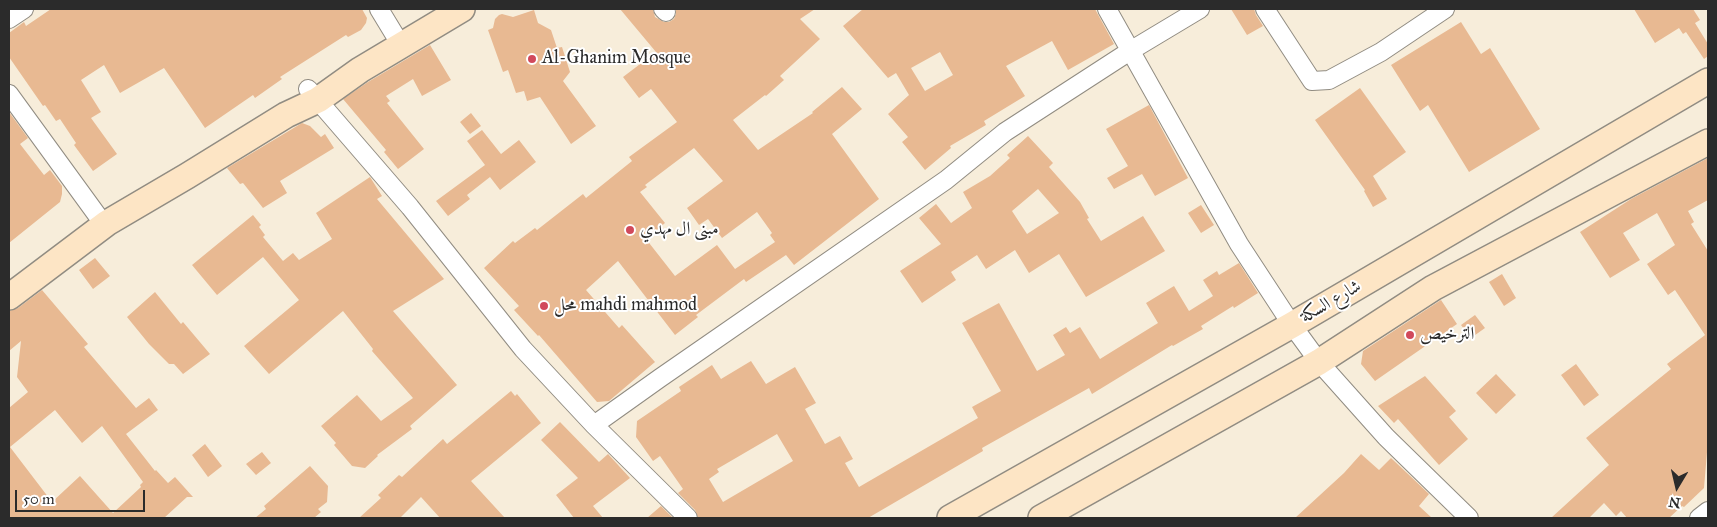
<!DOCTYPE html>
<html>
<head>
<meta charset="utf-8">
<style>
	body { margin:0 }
	#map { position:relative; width:1717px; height:527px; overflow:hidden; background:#f7edda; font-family:"IM FELL Great Primer",serif }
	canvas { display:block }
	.frame { position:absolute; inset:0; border:10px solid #2b2b2b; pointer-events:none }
	.north { position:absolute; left:1652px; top:462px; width:50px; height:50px; -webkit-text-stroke:4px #fff; paint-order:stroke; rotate:189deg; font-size:14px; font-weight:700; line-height:20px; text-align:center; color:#2b2b2b }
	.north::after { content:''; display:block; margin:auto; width:18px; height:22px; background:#2b2b2b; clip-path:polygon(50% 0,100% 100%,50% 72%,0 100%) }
	.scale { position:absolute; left:15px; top:490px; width:130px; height:22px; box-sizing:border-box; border:2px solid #2b2b2b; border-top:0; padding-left:6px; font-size:15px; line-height:18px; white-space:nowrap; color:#2b2b2b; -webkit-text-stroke:4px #fff; paint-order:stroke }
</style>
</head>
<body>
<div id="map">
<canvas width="1717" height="527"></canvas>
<div class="frame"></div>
<div class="north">N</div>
<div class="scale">50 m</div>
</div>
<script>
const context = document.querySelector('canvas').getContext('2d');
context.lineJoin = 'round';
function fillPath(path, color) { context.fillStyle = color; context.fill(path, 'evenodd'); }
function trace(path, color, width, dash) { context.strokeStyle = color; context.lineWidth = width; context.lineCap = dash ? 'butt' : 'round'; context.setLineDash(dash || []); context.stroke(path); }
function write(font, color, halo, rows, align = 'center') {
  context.font = font + ' "IM FELL Great Primer",Amiri,serif'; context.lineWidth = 4; context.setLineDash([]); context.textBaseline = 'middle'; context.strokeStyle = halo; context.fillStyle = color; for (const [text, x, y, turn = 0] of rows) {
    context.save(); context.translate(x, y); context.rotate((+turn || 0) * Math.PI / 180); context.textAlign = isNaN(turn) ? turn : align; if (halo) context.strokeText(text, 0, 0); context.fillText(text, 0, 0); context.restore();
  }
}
const building = new Path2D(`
	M51,9H362L367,18L366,23L361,30L348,37L346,35L280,77L282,79L255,98L253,95L205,128L164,68L120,93L104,65L81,80L101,112L91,118L117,154L93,171L74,145L76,143L60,119L56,121L45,105L43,106L9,57V33L24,22L26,26Z
	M620,9H653L655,17L664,22H669L674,19L676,14V9H815L800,19L820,39L780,76L784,80L766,96L765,95L733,120L758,150L813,113L812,112L842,87L862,109L832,134L879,199L794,265L786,255L746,282L744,279L696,315L698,317L675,335L618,261L586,290L619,328L622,325L655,362L609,401L597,402L539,335L538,336L514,310L519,306L484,268L513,241L515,243L535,228L537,230L583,194L586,198L632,161L629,157L677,122L651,89L639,98L623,77L656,52ZM694,148L723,181L687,208L699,225L708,219L722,238L757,212L772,233L770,235L775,242L735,269L717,245L675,276L646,239L665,223L640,192L647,187L645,185Z
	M863,9H1095L1114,44L1068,70L1052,41L1006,66L1025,96L984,121L986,125L950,146L951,148L925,170L902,142L908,137L888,114L909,95L896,73L888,78L843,26ZM940,52L953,75L925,91L911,68Z
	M1231,9H1254L1256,15L1263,26L1247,35Z
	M1634,9H1693L1700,20L1695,23L1708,44V56L1704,59L1686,32L1683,34L1679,28L1655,43Z
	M534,10L538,23L551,30L557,48L562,47L570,72L563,81L596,126L571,144L540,97L527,101L524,91L516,93L508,70L503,72L488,30L493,28L495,19L499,15L502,14L513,17Z
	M1461,22L1481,54L1490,48L1540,129L1469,172L1428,105L1420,111L1391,65Z
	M430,45L451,80L422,96L413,79L386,96L390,101L387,103L424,149L398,169L384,152L386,150L343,99L368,82Z
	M1360,88L1406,152L1373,176L1387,199L1373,207L1364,191L1365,190L1315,120Z
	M1149,105L1188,178L1155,196L1142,174L1114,189L1107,178L1128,166L1106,129Z
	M9,112L28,138L20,144L44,175L50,170L62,186V194L60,202L9,243Z
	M471,113L481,126L470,134L460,122Z
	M302,123L310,126L321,137L325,134L334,148L280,181L287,193L263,208L243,183L240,184L227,168Z
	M482,130L501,154L519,140L536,162L500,190L490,177L467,195L470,199L448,216L436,201L485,165L467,141Z
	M1028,136L1053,163L1049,167L1080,202L1089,218L1087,219L1101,241L1143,216L1165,251L1086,297L1059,254L1029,273L1015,250L986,269L977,255L951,272L956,280L922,303L900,271L941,244L919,218L936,204L951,223L972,208L963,192L990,176L1010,158L1007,155ZM1038,189L1059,213L1027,234L1012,211Z
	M1708,158V200L1688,211L1694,222L1691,224L1708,251V440L1704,488L1684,507L1682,506L1669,518H1627L1621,511L1616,516L1604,503L1589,518H1551L1609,465L1586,438L1671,369L1667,364L1705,335L1675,290L1668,295L1647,264L1675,245L1657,213L1623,233L1640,260L1610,278L1580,232L1631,199Z
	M370,177L382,196L377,199L444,279L393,311L457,385L410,426L412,429L377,455L378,456L365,468L352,466L334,445L336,443L321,426L357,395L381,421L413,398L372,351L373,349L343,311L269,374L244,346L299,300L263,257L217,295L192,265L253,215L261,225L259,227L265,235L263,237L283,261L293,253L299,260L332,239L316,213Z
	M1201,205L1214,225L1201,233L1188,213Z
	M95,258L110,276L93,289L79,270Z
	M1239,263L1258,293L1234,308L1233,306L1201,326L1203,329L1173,346L1172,345L1092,394L1089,388L982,448L983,451L868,518H698L695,510L678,493L683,489L660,456L653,461L636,437L637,421L681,391L679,387L712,365L721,379L751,361L766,384L795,367L816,403L805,409L825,444L840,436L853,459L845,463L859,487L978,418L972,407L1001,391L962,323L999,303L1037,371L1065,355L1053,335L1066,327L1070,333L1080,327L1100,359L1158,323L1146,303L1174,286L1189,311L1213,296L1203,280L1217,271L1219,275ZM777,434L793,461L723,502L709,479L719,472L717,469Z
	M1502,274L1516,298L1504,306L1489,282Z
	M42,290L88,344L84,347L136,408L149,398L158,410L126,434L155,471L156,470L168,483L175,477L193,497H187L164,518H9V408L28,392L17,377L21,341L9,351V311L18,308ZM55,410L82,443L102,426L143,482L140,485L141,487L113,513L80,476L52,502L10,447Z
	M155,292L181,324L183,322L210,354L183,374L174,364H169L149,344L127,317Z
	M1441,300L1457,324L1375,381L1361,364L1363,351Z
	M1475,315L1485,328L1471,338L1461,325Z
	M1576,364L1599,395L1584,406L1561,375Z
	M1496,374L1516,395L1496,414L1476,393Z
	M1425,376L1456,411L1449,417L1468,439L1439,465L1398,419L1394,423L1378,406Z
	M511,391L515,396L517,394L541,423L471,481L505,518H440L421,497L400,518H359L381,498L378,495L399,475L402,477L443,439L447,444Z
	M560,422L599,462L608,454L630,478L593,506L603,518H574L556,495L578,478L541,440Z
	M205,444L222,466L208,477L192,455Z
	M262,452L271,463L256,475L246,464Z
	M1361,454L1379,470L1391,458L1407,473L1429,494L1419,506L1432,518H1295L1344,473Z
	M310,466L328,486L327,502L318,509L321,512L314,518H255L266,509L264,506Z
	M661,506L673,518H647Z`);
const street = new Path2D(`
	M379,9L396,37
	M663,9L666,12
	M1107,9L1239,244L1292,325L1319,362L1386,437L1469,518
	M1265,9L1312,81L1329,80L1381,52L1445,9
	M9,19L24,9
	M308,89L410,207L523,349L594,425L688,518
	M9,94L97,215
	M594,425L660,378L946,180L1005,132L1130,51L1200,9
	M1699,518L1708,511`);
const secondary = new Path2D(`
	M9,297L107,223L187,176L286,115L318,100L360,70L462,9
	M950,518L1292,325L1708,81
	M1041,518L1319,362L1433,288L1708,142`);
const markers = [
	[532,59,5,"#d1495b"],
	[630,230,5,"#d1495b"],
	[544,306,5,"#d1495b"],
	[1410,335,5,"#d1495b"]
];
const poiNames = [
	["Al-Ghanim Mosque",542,59],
	["مبنى ال مهدي",640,230],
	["محل mahdi mahmod",554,306],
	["الترخيص",1420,335]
];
const streetNames = [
	["شارع السكة",1331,302,-30]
];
fillPath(building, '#e8b992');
trace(street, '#918c82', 20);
trace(secondary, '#918c82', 28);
trace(street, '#fff', 18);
trace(secondary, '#fde5c5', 25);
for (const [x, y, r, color] of markers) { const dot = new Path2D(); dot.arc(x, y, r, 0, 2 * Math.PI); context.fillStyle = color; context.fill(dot); trace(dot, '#fff', 2); }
write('18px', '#2b2b2b', '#fff', poiNames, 'left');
write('18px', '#2b2b2b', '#fff', streetNames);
</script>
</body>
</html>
